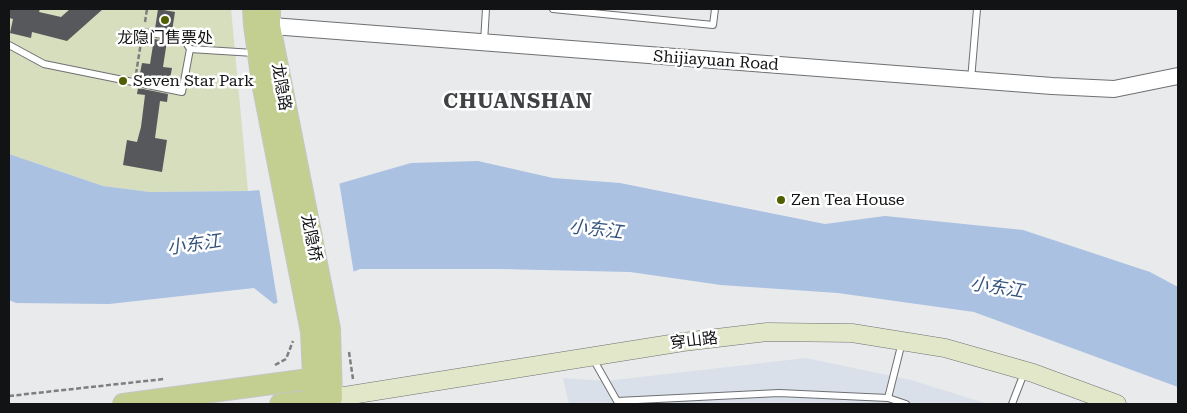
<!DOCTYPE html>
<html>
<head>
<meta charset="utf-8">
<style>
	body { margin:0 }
	#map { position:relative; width:1187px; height:413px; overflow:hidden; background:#e8eaec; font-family:"Roboto Serif",serif }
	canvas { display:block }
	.frame { position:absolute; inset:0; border:10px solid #121314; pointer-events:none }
</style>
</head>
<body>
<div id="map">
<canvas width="1187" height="413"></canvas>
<div class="frame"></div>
</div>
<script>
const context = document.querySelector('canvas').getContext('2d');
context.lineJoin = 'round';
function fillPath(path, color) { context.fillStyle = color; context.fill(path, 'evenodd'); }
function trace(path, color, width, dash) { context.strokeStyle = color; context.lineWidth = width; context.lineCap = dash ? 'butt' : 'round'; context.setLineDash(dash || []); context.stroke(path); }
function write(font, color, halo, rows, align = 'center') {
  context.font = font + ' "Roboto Serif","Noto Sans SC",serif'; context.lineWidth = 5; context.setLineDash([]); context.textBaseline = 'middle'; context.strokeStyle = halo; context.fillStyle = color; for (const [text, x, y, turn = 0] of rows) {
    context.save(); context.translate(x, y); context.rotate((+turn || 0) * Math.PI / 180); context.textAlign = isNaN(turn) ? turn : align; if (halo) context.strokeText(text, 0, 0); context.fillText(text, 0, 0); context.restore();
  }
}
const built = new Path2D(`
	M806,358L911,380L988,404H569L563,378L606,381Z`);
const green = new Path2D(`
	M9,9H231L248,191L150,192L103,186L9,154Z`);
const water = new Path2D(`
	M9,154L103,186L150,192L248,191L338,184L411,163L478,161L553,178L620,183L825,224L885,216L1023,230L1150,272L1178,287V387L974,312L838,293L721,285L630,272L501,269H360L274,304L254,288L109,304L16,303L9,300Z`);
const pier = new Path2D(`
	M339,181L354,274L278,305L259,188Z`);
const building = new Path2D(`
	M9,9H40L39,12L61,17L70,9H103L67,41L32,32L31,38L10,33L13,19L9,18Z
	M158,9L175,12L172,31L155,29Z
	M154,39L167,41L163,67L172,68L169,84L139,78L142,63L150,64Z
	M138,88L168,94L167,102L160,101L155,138L167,140L162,172L123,165L127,140L137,142L141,127L145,95L137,94Z`);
const path = new Path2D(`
	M145,22L147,9
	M136,74L141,42
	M349,352L353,379
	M275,365L286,359L293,341
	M9,396L164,379`);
const service = new Path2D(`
	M553,9L713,25L715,9
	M143,32L183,38L190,49
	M484,42L486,9
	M9,45L44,64L182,92L190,49L254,53
	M971,80L977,9
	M902,342L888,398L906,404
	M592,357L617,401L779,393L888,398
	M1012,404L1024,373`);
const tertiary = new Path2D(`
	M259,25L1052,86L1114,89L1178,76`);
const secondary = new Path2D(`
	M332,398L683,342L767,332L852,333L945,348L1033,373L1117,404`);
const primary = new Path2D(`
	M253,9L254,25L262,83L311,332L314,399
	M270,9V26L330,329L332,398L280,404
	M123,404L324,377`);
const markers = [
	[165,20,5,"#505e00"],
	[123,81,5,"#505e00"],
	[781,200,5,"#505e00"]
];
const poiNames = [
	["龙隐门售票处",165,38,"center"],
	["Seven Star Park",133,81],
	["Zen Tea House",791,200]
];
const streetNames = [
	["Shijiayuan Road",716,61,4],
	["龙隐路",281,87,80],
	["龙隐桥",311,238,78],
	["穿山路",694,341,-7]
];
const waterNames = [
	["小东江",596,230,7],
	["小东江",194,245,-8],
	["小东江",997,288,9]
];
const districtNames = [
	["CHUANSHAN",518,102]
];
fillPath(built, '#dae0ea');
fillPath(green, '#d6debe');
fillPath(water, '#aac1e1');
fillPath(pier, '#e8eaec');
fillPath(building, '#57585b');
trace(service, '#6e7072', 8);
trace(tertiary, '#6e7072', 18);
trace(secondary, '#6e7072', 19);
trace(primary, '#c6c6c7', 22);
trace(path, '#7d7e80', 2.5, [5, 2.5]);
trace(service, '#fff', 6);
trace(tertiary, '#fff', 16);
trace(secondary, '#e1e7c8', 18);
trace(primary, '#c2cf90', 20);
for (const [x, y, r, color] of markers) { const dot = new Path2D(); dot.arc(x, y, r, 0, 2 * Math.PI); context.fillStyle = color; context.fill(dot); trace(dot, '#fff', 2); }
write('16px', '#121314', '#fff', poiNames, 'left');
write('16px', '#121314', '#fff', streetNames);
write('italic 18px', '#33537f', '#fff', waterNames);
context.letterSpacing = '1px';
write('bold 21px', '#404244', '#fff', districtNames);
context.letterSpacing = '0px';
</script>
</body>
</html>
